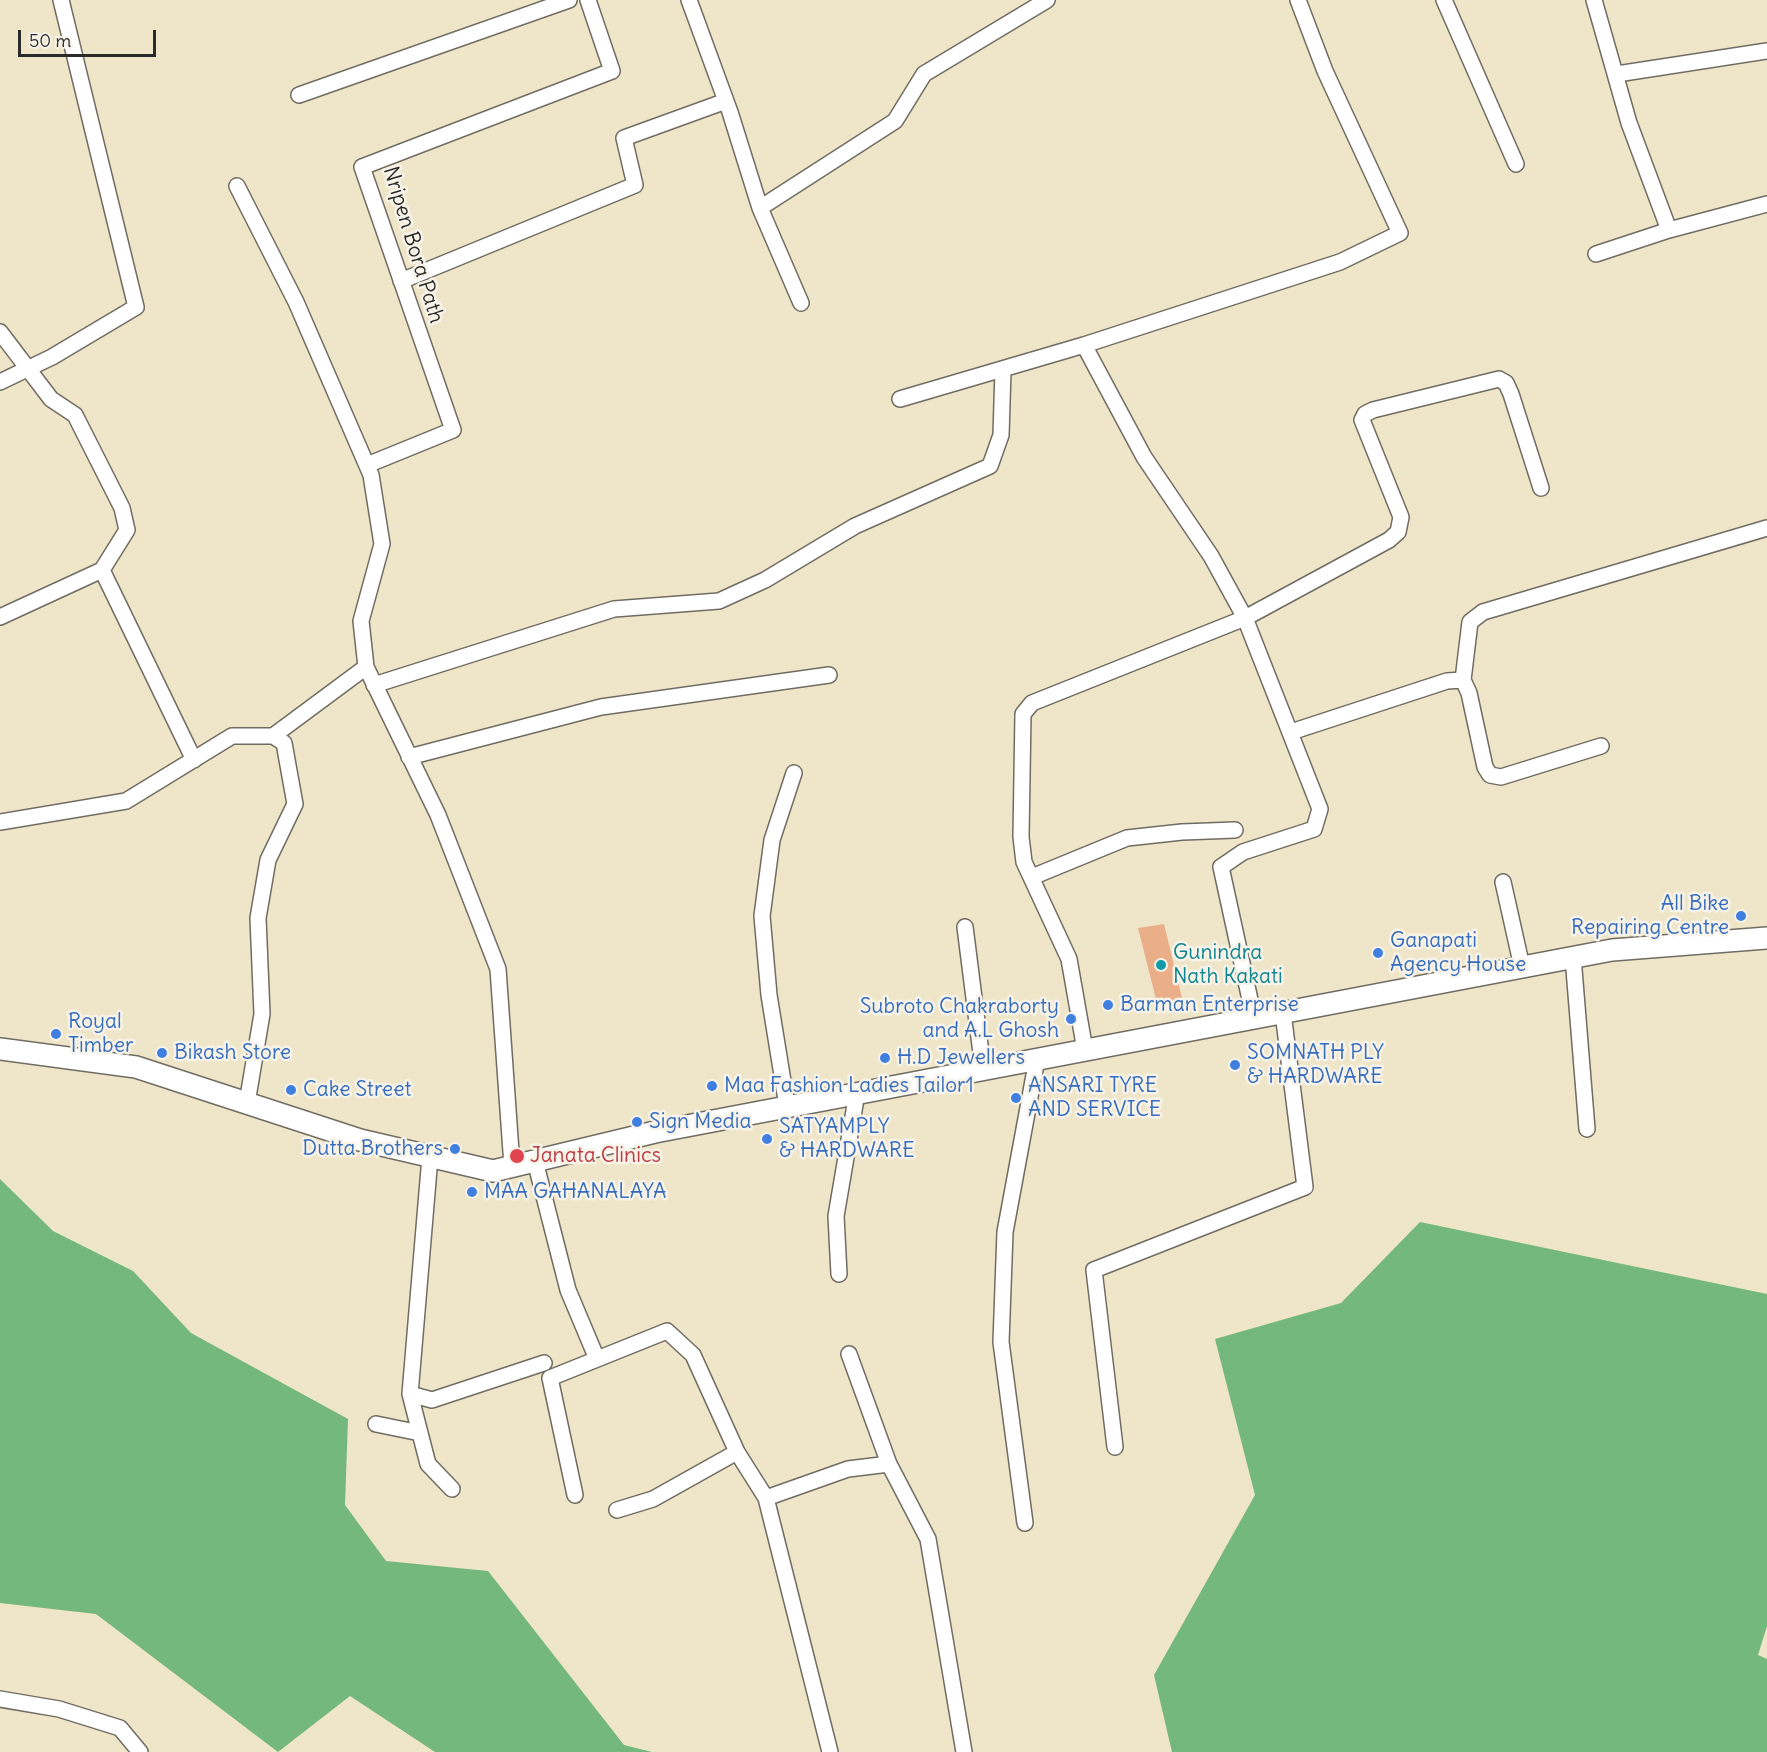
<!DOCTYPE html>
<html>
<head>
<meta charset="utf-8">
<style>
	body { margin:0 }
	#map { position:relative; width:1767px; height:1752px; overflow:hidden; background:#efe5c9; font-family:Delius,sans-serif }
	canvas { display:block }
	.scale { position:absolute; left:18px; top:30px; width:138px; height:27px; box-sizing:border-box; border:3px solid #2b2b2b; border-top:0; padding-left:8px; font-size:18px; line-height:21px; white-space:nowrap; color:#2b2b2b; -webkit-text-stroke:4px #f7f3e8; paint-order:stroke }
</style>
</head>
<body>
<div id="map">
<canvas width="1767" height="1752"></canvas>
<div class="scale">50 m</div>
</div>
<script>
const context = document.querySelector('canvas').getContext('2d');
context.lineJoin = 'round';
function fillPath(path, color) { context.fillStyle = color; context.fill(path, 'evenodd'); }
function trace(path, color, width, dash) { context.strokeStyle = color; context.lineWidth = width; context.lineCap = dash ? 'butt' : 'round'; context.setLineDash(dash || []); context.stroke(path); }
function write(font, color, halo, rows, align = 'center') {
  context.font = font + ' Delius,sans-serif'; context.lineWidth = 5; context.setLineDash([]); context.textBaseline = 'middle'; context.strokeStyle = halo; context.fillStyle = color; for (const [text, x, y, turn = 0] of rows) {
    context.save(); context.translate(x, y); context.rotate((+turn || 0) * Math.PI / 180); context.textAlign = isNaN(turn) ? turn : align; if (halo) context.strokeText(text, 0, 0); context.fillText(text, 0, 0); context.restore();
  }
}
const forest = new Path2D(`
	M0,1179L53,1231L133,1271L191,1333L348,1419L345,1505L386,1561L488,1571L624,1745L652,1752H435L350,1696L278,1752L96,1614L0,1603Z
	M1420,1222L1767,1294V1626L1758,1655L1767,1659V1752H1172L1154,1675L1255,1495L1215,1339L1341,1303Z`);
const building = new Path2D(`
	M1164,924L1183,1002L1158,1007L1138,928Z`);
const minor = new Path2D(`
	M689,0L730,112L760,208
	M1444,0L1516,164
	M1594,0L1629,123L1669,230
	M1617,74L1767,51
	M299,95L569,0
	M237,186L296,302L371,475L382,544L361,621L366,667L438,815L498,969L512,1166
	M1596,254L1669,230L1767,204
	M401,281L635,185L624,138L726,101
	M801,303L760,208L895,121L924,74L1047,0
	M0,332L51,399L75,415L122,508L127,530L102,570L0,617
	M1084,345L1340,262L1400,233L1325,71L1298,0
	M0,382L52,357L136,307L61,0
	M900,399L1084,345L1144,457L1211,556L1245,618L1320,809L1314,829L1243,852L1221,867L1254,1018
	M367,465L453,430L362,167L612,71L588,0
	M102,570L194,760
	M374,685L614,609L719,601L765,580L855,526L990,466L1001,435L1003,370
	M1291,732L1447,681L1463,680
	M273,736L366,667
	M1601,746L1501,777L1490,775L1485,767L1469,693L1463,680L1470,622L1483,612L1767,528
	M409,757L601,707L829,675
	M0,822L126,801L232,736H273L284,743L295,804L268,860L258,918L262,1014L247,1103
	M1032,877L1127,838L1182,832L1235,830
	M1503,882L1522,967
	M965,927L983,1069
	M1573,957L1587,1129
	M1085,1050L1069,959L1024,862L1021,837L1023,714L1032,703L1245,618L1389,540L1398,532L1401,517L1362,420L1365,414L1373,410L1499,379L1506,383L1511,394L1541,488
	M787,1106L769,995L762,916L772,840L794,773
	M430,1157L410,1394L432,1400L544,1363
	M535,1161L568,1290L597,1359
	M839,1274L836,1216L857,1093
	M849,1354L889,1464
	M376,1424L420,1433L410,1394
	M420,1433L428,1464L452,1489
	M1115,1447L1094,1270L1305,1187L1283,1013
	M575,1495L550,1378L667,1331L693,1355L737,1452L766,1498L848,1469L889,1464L928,1539L964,1752
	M766,1498L830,1752
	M617,1510L653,1499L737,1452
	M1025,1523L1001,1342L1005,1232L1037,1059
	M0,1699L59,1709L120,1728L140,1752`);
const secondary = new Path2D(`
	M0,1049L136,1067L360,1140L493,1171L655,1132L1612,950L1767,938`);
const markers = [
	[1741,916,6,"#3f7fe0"],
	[1378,953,6,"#3f7fe0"],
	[1161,965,6,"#0f9aa8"],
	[1108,1005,6,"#3f7fe0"],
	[1071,1019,6,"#3f7fe0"],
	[56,1034,6,"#3f7fe0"],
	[162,1053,6,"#3f7fe0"],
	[885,1058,6,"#3f7fe0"],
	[1235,1065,6,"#3f7fe0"],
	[712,1086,6,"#3f7fe0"],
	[291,1090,6,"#3f7fe0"],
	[1016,1098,6,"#3f7fe0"],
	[637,1122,6,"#3f7fe0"],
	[767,1139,6,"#3f7fe0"],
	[455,1149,6,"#3f7fe0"],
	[517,1156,8,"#e0444e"],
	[472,1192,6,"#3f7fe0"]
];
const streetNames = [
	["Nripen Bora Path",413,245,73]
];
const shopNames = [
	["All Bike",1729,904,"right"],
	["Repairing Centre",1729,928,"right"],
	["Ganapati",1390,941],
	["Agency House",1390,965],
	["Barman Enterprise",1120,1005],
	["Subroto Chakraborty",1059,1007,"right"],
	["and A.L Ghosh",1059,1031,"right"],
	["Royal",68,1022],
	["Timber",68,1046],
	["Bikash Store",174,1053],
	["SOMNATH PLY",1247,1053],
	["& HARDWARE",1247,1077],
	["H.D Jewellers",897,1058],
	["Maa Fashion Ladies Tailor1",724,1086],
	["ANSARI TYRE",1028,1086],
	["AND SERVICE",1028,1110],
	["Cake Street",303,1090],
	["Sign Media",649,1122],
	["SATYAMPLY",779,1127],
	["& HARDWARE",779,1151],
	["Dutta Brothers",443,1149,"right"],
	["MAA GAHANALAYA",484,1192]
];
const cultureNames = [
	["Gunindra",1173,953],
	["Nath Kakati",1173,977]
];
const healthNames = [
	["Janata Clinics",530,1156]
];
fillPath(forest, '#74b87d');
fillPath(building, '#eaaf88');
trace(minor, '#706c62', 18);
trace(secondary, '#706c62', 24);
trace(minor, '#fff', 15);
trace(secondary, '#fff', 21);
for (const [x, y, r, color] of markers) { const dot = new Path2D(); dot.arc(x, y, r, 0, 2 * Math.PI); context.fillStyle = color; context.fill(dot); trace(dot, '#f7f3e8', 2); }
write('21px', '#2b2b2b', '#f7f3e8', streetNames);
write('21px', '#366cbe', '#f7f3e8', shopNames, 'left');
write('21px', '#0d838f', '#f7f3e8', cultureNames, 'left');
write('21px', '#be3a42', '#f7f3e8', healthNames, 'left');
</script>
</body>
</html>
